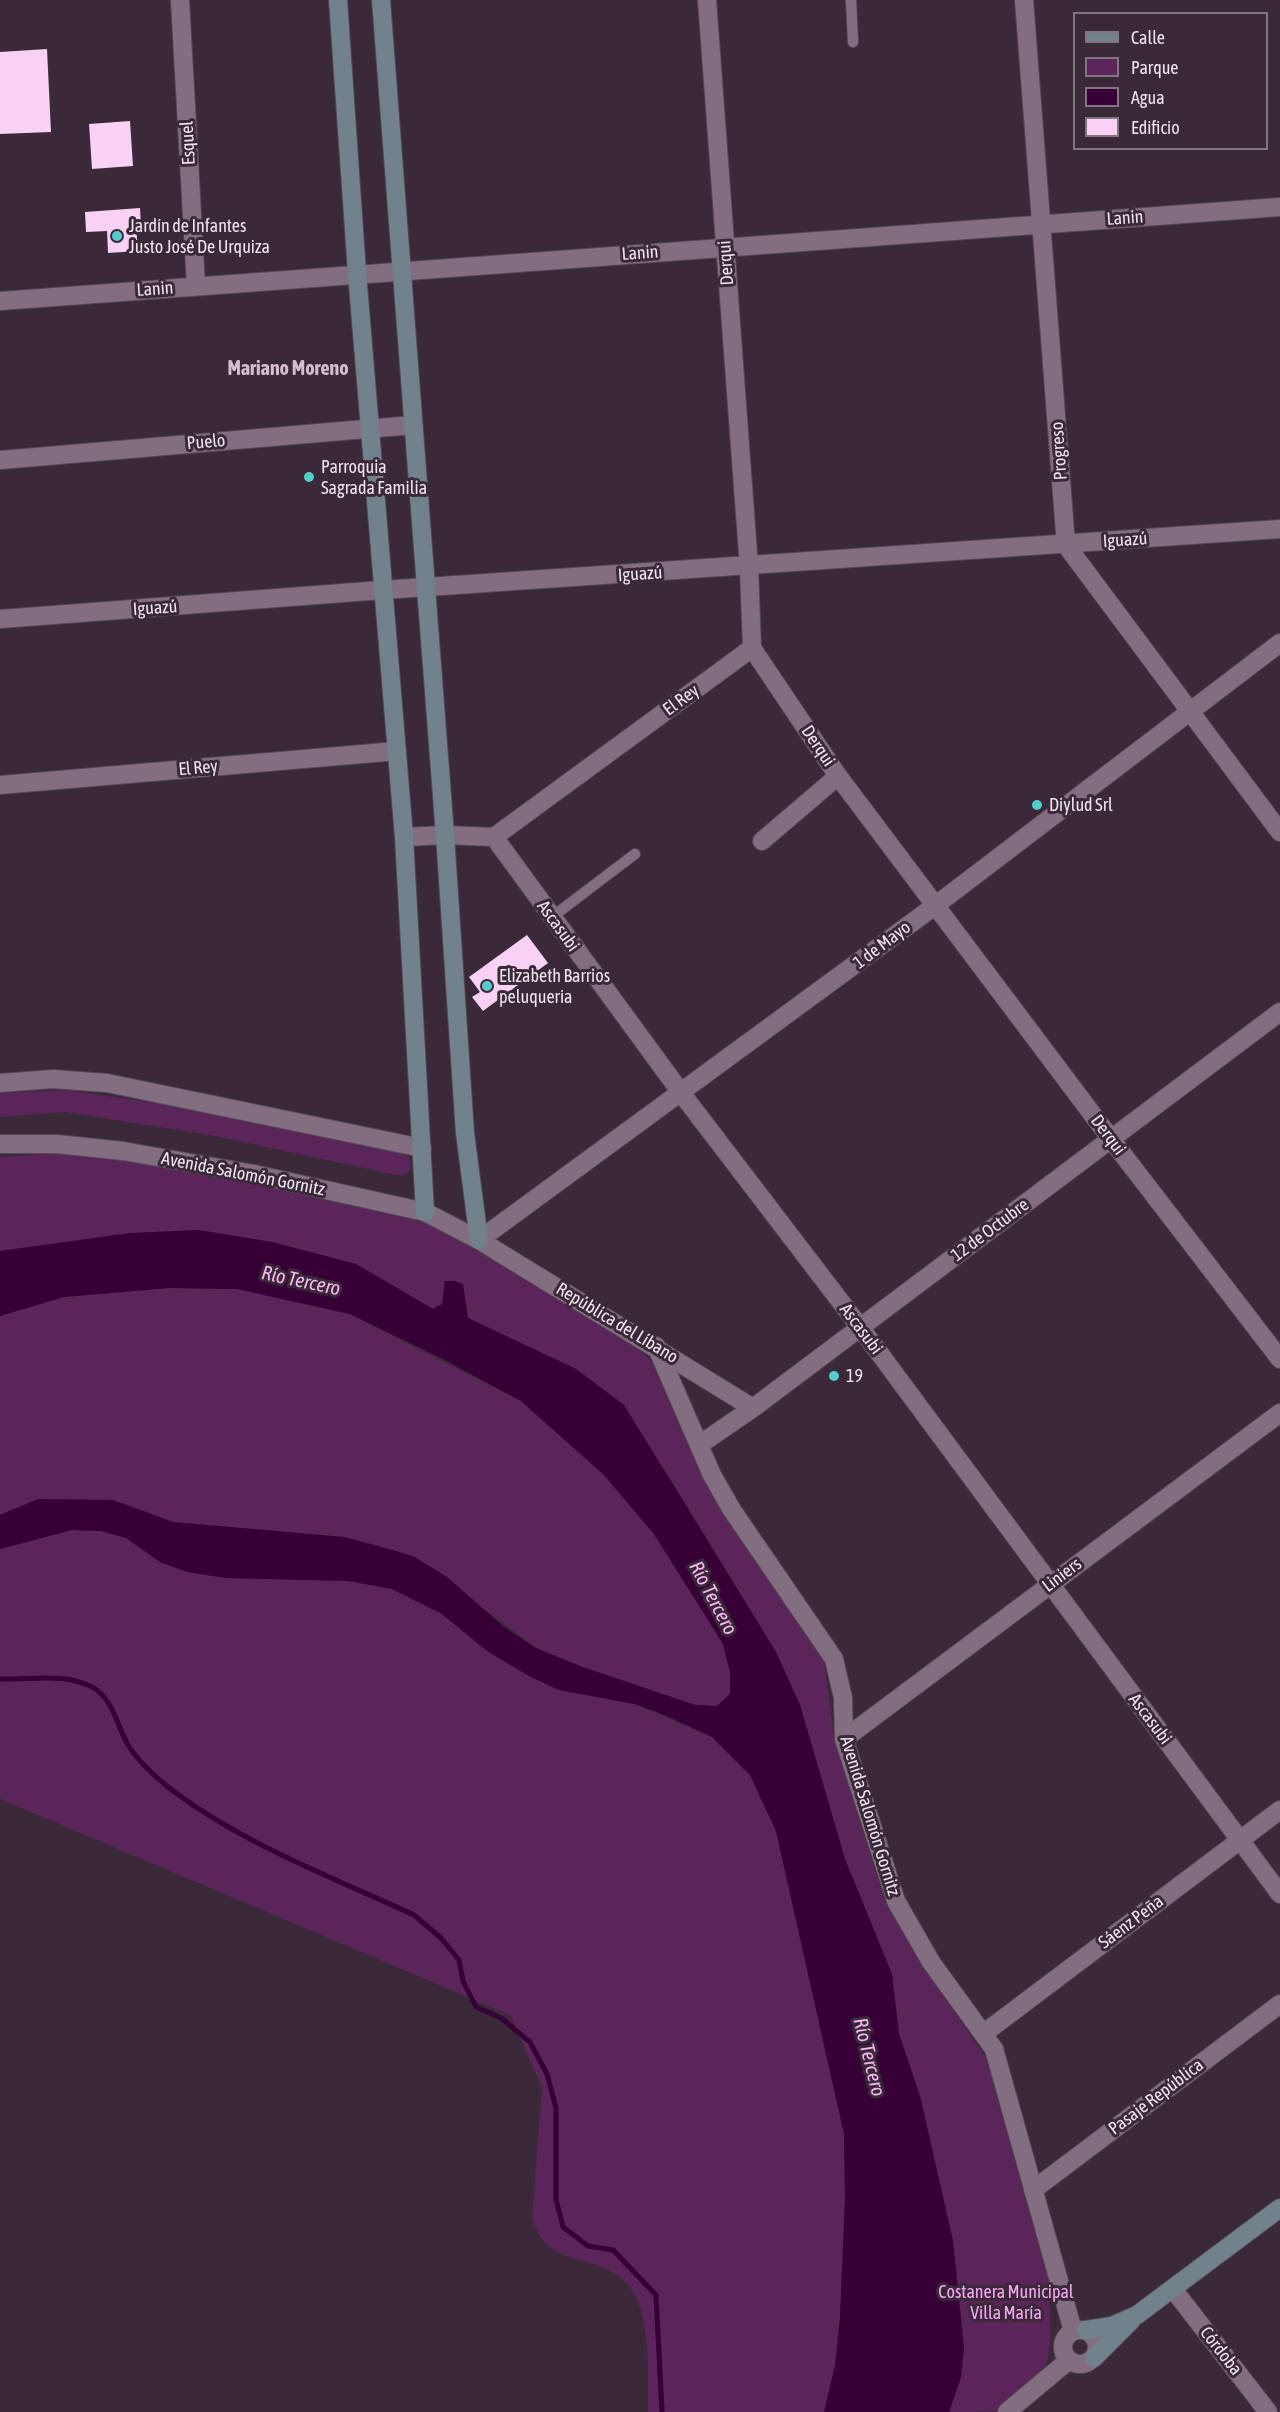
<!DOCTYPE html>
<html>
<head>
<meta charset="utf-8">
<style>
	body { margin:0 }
	#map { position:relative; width:1280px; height:2412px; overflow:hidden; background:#3a2938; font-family:"Asap Condensed",sans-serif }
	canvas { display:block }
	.legend { position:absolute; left:1073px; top:12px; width:195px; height:138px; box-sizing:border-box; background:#3a2938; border:2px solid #837481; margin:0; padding:8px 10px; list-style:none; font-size:18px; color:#f0e4ee }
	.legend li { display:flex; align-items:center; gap:12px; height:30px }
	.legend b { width:30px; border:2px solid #837481 }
</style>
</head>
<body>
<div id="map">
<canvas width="1280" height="2412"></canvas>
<ul class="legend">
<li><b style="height:8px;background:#72828d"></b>Calle</li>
<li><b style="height:16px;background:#5a2559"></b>Parque</li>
<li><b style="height:16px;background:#360036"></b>Agua</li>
<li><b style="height:16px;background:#f9d1f5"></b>Edificio</li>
</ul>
</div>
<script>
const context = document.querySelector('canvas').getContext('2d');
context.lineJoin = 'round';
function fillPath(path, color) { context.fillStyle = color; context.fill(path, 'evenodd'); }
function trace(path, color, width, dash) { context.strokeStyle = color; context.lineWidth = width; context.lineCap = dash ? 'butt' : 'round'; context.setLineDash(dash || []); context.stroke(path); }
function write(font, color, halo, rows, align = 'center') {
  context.font = font + ' "Asap Condensed",sans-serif'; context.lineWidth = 6; context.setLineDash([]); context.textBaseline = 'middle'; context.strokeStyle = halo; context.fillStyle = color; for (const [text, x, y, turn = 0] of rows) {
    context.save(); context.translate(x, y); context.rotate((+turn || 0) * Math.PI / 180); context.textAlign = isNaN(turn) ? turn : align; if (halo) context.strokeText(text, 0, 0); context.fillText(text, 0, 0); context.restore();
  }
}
const green = new Path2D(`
	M66,1090L169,1105L401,1153L410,1158L411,1168L405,1175H396L215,1136L65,1112L0,1117V1093Z
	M61,1153L121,1160L252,1183L423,1222L475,1247L630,1341L651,1361L708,1489L824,1662L835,1743L885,1901L914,1953L986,2058L1050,2286V2345L1047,2362C1041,2376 1012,2406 997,2411C985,2412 963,2412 949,2412L961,2377L964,2348L953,2241L920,2096L899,2034L892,1974L845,1860L800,1705L776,1652L665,1470L576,1369L468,1318L467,1307L445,1281L442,1304L433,1309L356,1264L272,1242L198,1230L0,1251V1157Z
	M169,1288L237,1289L350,1314L521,1401L604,1475L654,1534L723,1644L730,1672V1694L717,1706L695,1705L580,1666L536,1648L413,1556L344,1537L173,1522L113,1500L38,1499L0,1515V1316L64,1297Z
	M72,1530L101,1531L126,1538L160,1562L187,1572L227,1578L349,1581L392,1589L442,1614L487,1651L529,1676L559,1690L635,1704L712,1737L750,1775L776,1831L844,2134L845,2197L840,2318L835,2366L824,2412H648C648,2378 651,2318 631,2289C603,2248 547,2274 532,2218L542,2087L510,2015L0,1799V1549Z`);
const water = new Path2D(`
	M198,1230L272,1242L356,1264L433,1309L442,1304L445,1281H455L463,1284L468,1318L576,1369L624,1405L776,1652L800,1705L845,1859L892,1974L899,2034L920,2096L953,2241L964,2348L961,2377L949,2412H824L835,2366L840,2318L845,2197L844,2134L776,1831L750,1775L712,1737L667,1716L635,1704L559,1690L529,1676L487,1651L442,1614L392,1589L349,1581L227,1578L187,1572L160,1562L126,1538L101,1531L72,1530L0,1549V1515L38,1499L113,1500L173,1522L344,1537L378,1546L413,1556L447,1577L504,1627L536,1648L580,1666L695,1705L717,1706L730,1694V1672L723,1644L654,1534L604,1475L521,1401L443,1359L350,1314L237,1289L169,1288L64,1297L0,1316V1251L130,1233Z`);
const stream = new Path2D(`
	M0,1679C31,1680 66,1672 94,1688C113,1700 117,1725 127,1743C134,1756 151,1773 163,1783C237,1842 330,1876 414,1915L441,1938L459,1960L463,1981L476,2007L501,2018L530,2042L547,2074L556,2108V2199L563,2227L588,2246L613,2250L656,2295L662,2412`);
const building = new Path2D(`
	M47,49L51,132L0,134V52Z
	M130,121L133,166L92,169L89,124Z
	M140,208L141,226H136L138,251L108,253L107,231L86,232L85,212Z
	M527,935L548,963L483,1011L472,997L480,992L469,977Z`);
const lane = new Path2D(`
	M851,0L853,42
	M552,917L635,854`);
const street = new Path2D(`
	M180,0L196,286
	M707,0L749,567L752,648L838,776L1111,1139L1280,1359
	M1024,0L1066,545L1280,832
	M0,301L1280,207
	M0,460L413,425
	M0,619L382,590L1280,529
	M0,785L397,751
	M404,837L445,835L494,837L682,1094L860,1327L1280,1894
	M494,837L752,648
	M762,841L838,776
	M0,1083L53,1079L107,1083L422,1148
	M0,1144H57L123,1151L254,1174L425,1212L479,1240L753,1408
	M479,1240L936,905L1280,643
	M656,1346L712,1475L732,1510L834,1659L843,1698L844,1739L896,1901L931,1962L994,2049L1073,2331
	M699,1445L753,1408L1280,1012
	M844,1739L1280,1413
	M983,2034L1280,1810
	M1033,2190L1280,2004
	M1173,2289L1268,2412
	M1063 2347a17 17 0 1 1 34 0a17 17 0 1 1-34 0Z
	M1007,2412L1069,2360`);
const secondary = new Path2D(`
	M338,0L357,273L404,837L425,1212
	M381,0L445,835L465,1133L479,1240
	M1086,2330L1112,2326L1137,2315L1280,2208
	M1094,2358L1131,2321`);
const markers = [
	[117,236,6,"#54cdc8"],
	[309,477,6,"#54cdc8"],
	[1037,805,6,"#54cdc8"],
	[487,986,6,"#54cdc8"],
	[834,1376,6,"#54cdc8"]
];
const streetNames = [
	["Esquel",188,143,-93],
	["Lanin",1125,218,-4],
	["Lanin",640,253,-4],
	["Derqui",726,263,-94],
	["Lanin",155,289,-4],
	["Puelo",206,442,-5],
	["Progreso",1059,451,-94],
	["Iguazú",1125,540,-4],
	["Iguazú",640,574,-4],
	["Iguazú",155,608,-4],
	["El Rey",681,700,-36],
	["Derqui",818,746,56],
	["El Rey",198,768,-5],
	["Ascasubi",558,926,54],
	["1 de Mayo",882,945,-37],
	["Derqui",1108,1135,53],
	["Avenida Salomón Gornitz",243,1174,11],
	["12 de Octubre",990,1230,-37],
	["República del Líbano",617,1323,31],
	["Ascasubi",861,1329,53],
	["Liniers",1062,1575,-37],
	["Ascasubi",1150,1719,53],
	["Avenida Salomón Gornitz",870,1816,73],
	["Sáenz Peña",1131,1922,-37],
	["Pasaje República",1156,2097,-37],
	["Córdoba",1221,2351,52]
];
const poiNames = [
	["Jardín de Infantes",129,226],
	["Justo José De Urquiza",129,247],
	["Parroquia",321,467],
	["Sagrada Familia",321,488],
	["Diylud Srl",1049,805],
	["Elizabeth Barrios",499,976],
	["peluqueria",499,997],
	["19",846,1376]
];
const parkNames = [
	["Costanera Municipal",1006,2292],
	["Villa María",1006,2313]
];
const neighbourhoodNames = [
	["Mariano Moreno",288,369]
];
const waterNames = [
	["Río Tercero",301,1281,12],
	["Río Tercero",713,1598,62],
	["Río Tercero",869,2057,76]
];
fillPath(green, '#5a2559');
fillPath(water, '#360036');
trace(stream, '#360036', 5);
fillPath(building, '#f9d1f5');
trace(lane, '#564856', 12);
trace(street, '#564856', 20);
trace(secondary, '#564856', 20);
trace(lane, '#826e80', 10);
trace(street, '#826e80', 18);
trace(secondary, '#72828d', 18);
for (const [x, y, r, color] of markers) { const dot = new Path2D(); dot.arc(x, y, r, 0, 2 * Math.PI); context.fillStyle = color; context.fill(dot); trace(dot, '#3a2938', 2); }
write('18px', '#f0e4ee', '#3a2938', streetNames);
write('18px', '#f0e4ee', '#3a2938', poiNames, 'left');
write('18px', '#faa8f6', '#3a2938', parkNames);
write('bold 20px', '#d3bdd1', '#3a2938', neighbourhoodNames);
write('italic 20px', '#fab7f5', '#3a2938', waterNames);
</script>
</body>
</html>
